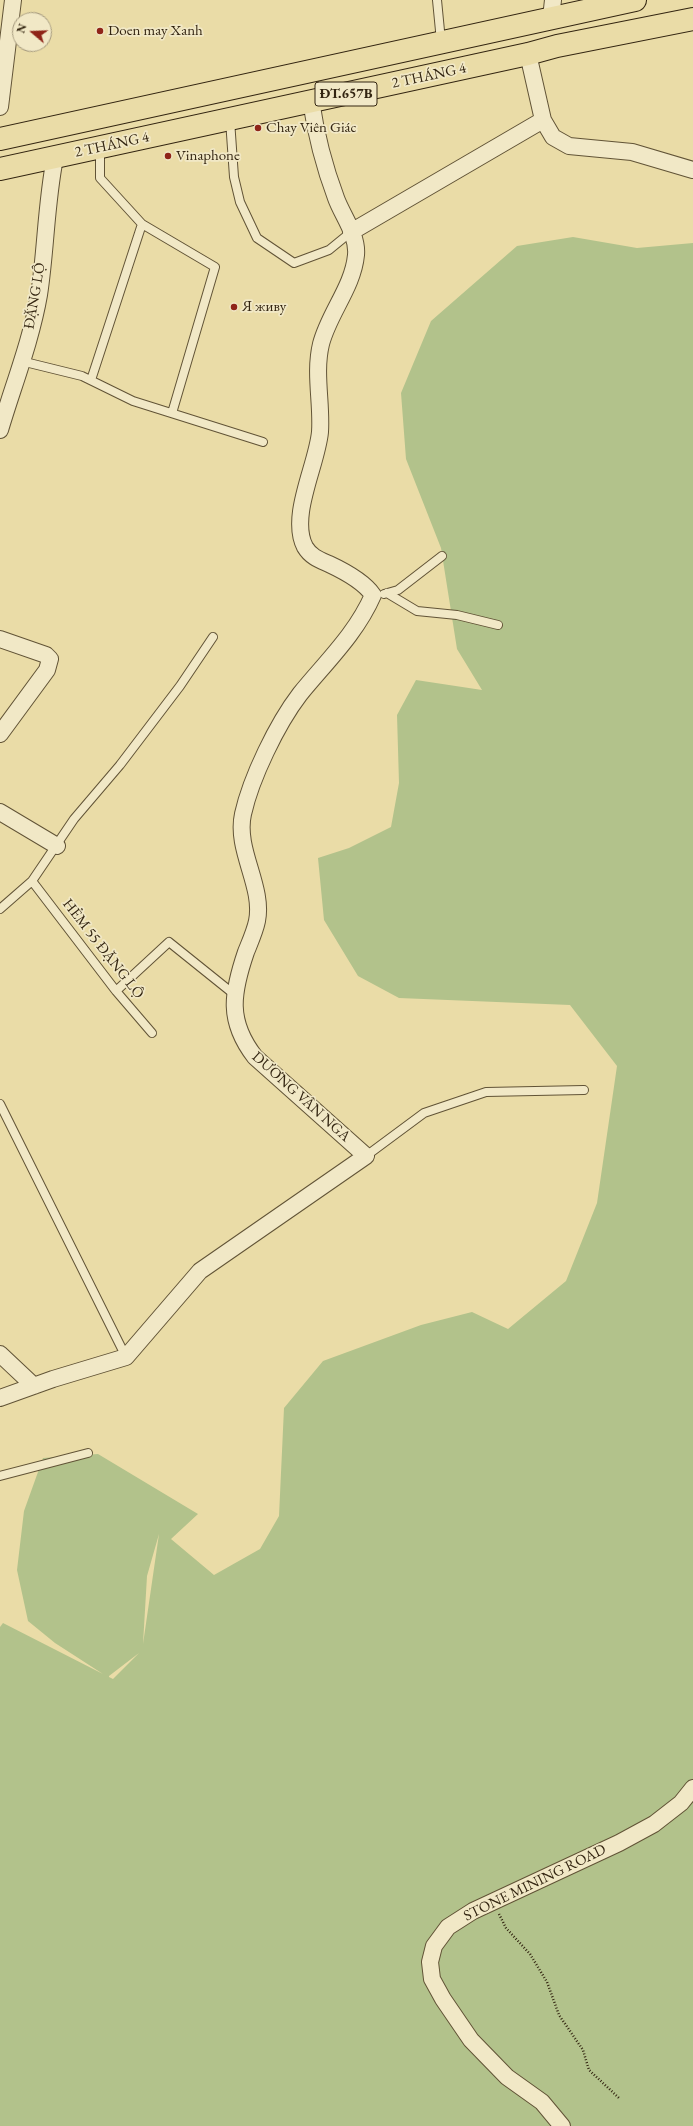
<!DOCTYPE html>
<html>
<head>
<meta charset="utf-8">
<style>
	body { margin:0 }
	#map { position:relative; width:693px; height:2126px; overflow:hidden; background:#eadca7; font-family:"EB Garamond",serif }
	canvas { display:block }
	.north { position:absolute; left:12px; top:12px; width:40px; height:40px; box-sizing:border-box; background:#f1e8c6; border:1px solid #a59a7e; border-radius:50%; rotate:289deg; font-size:11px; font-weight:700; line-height:16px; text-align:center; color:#332511 }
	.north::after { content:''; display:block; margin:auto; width:14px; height:18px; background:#8f2418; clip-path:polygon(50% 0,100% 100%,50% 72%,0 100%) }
</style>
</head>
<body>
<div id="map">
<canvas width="693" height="2126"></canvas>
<div class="north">N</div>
</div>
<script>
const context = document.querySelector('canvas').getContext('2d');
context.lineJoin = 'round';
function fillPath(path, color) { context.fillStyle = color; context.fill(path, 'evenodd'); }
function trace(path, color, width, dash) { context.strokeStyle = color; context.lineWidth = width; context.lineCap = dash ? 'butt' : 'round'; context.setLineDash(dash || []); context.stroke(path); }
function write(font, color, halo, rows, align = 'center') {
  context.font = font + ' "EB Garamond",serif'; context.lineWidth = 3.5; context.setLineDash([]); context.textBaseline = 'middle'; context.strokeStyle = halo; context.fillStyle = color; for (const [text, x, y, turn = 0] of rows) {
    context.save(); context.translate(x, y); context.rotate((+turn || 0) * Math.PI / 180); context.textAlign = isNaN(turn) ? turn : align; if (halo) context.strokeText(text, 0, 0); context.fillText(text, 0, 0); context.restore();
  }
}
const green = new Path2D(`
	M573,237L637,248L693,243V2126H0V1627L3,1623L103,1674L55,1643L28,1621L17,1570L24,1511L43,1458L98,1454L198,1514L171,1539L214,1575L260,1549L279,1516L284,1408L323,1361L421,1325L472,1312L508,1329L566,1281L597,1203L617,1066L570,1005L399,998L358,976L324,920L318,858L349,848L391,827L399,783L397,715L416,680L482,690L457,649L441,548L406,459L401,393L431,321L517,246ZM159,1534L143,1644L147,1576ZM139,1653L113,1679L109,1677V1676Z`);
const path = new Path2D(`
	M499,1914L506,1928L530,1954L547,1982L559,2015L583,2050L589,2070L619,2098`);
const service = new Path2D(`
	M437,0L441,41
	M230,120L234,177L240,202L257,238L294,263L329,250L351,232
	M142,224L215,267L172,413
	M21,361L82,376L133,401L263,442
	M91,380L142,224L100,178V149
	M387,593L417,611L457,615L498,625
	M384,594L398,590L442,556
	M32,881L116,991L152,1033
	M0,909L32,881L74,819L120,765L180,686L213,637
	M116,991L169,942L235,995
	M0,1104L126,1357
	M366,1156L424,1113L486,1092L584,1090
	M0,1476L88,1453`);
const minor = new Path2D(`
	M551,18L553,0
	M528,54L543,120L553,137L569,146L632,152L693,170
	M0,107L13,0
	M351,232L543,120
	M0,430C13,386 31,341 39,295C46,249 46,203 55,158
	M0,639L46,655L50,659L47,670L0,734
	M0,812L57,846
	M0,1354L34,1386
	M0,1398L53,1379L126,1357L200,1271L366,1156L255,1057C227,1021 232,993 246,952C250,942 255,931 257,921C264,886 235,850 243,814C251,778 277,724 300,694C326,662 356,634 373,595C364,582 344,571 329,564C320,560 311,557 305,547C289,516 317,465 320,432C322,403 314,373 321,344C329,313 353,287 356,255C358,235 342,215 336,198C324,166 316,135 311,101
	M562,2126L542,2102L507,2077L471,2040L443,1999L432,1979L430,1962L434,1946L448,1927L473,1911L619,1843L654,1824L681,1803L693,1788`);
const primary = new Path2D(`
	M0,139L635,0
	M0,169L528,54L557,46L693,19`);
const markers = [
	[100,31,4,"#8f2418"],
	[258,128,4,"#8f2418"],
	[168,156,4,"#8f2418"],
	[234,307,4,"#8f2418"]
];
const shields = [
	[346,94,62]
];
const shieldNames = [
	["ĐT.657B",346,94]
];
const poiNames = [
	["Doen may Xanh",108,31],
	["Chay Viên Giác",266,128],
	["Vinaphone",176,156],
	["Я живу",242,307]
];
const streetNames = [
	["2 THÁNG 4",429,76,-12],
	["2 THÁNG 4",112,145,-12],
	["ĐẶNG LỘ",35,296,-80],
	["HẺM 55 ĐẶNG LỘ",103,949,52],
	["DƯƠNG VÂN NGA",301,1097,42],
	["STONE MINING ROAD",535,1883,-26]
];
fillPath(green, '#b2c28b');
trace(service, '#615336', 10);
trace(minor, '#615336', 18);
trace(primary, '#332511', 24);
trace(path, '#332511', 2.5, [1, 2]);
trace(service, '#f1e8c6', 8);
trace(minor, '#f1e8c6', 16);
trace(primary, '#eadca7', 22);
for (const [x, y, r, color] of markers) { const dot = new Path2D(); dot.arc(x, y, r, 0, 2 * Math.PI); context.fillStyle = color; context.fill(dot); trace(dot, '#f1e8c6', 1.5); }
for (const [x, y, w] of shields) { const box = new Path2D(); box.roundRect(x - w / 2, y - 12, w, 24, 3); context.fillStyle = '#f1e8c6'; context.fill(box); trace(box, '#332511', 1); }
write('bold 14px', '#332511', null, shieldNames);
write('15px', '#332511', '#f1e8c6', poiNames, 'left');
write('15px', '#332511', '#f1e8c6', streetNames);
</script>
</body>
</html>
